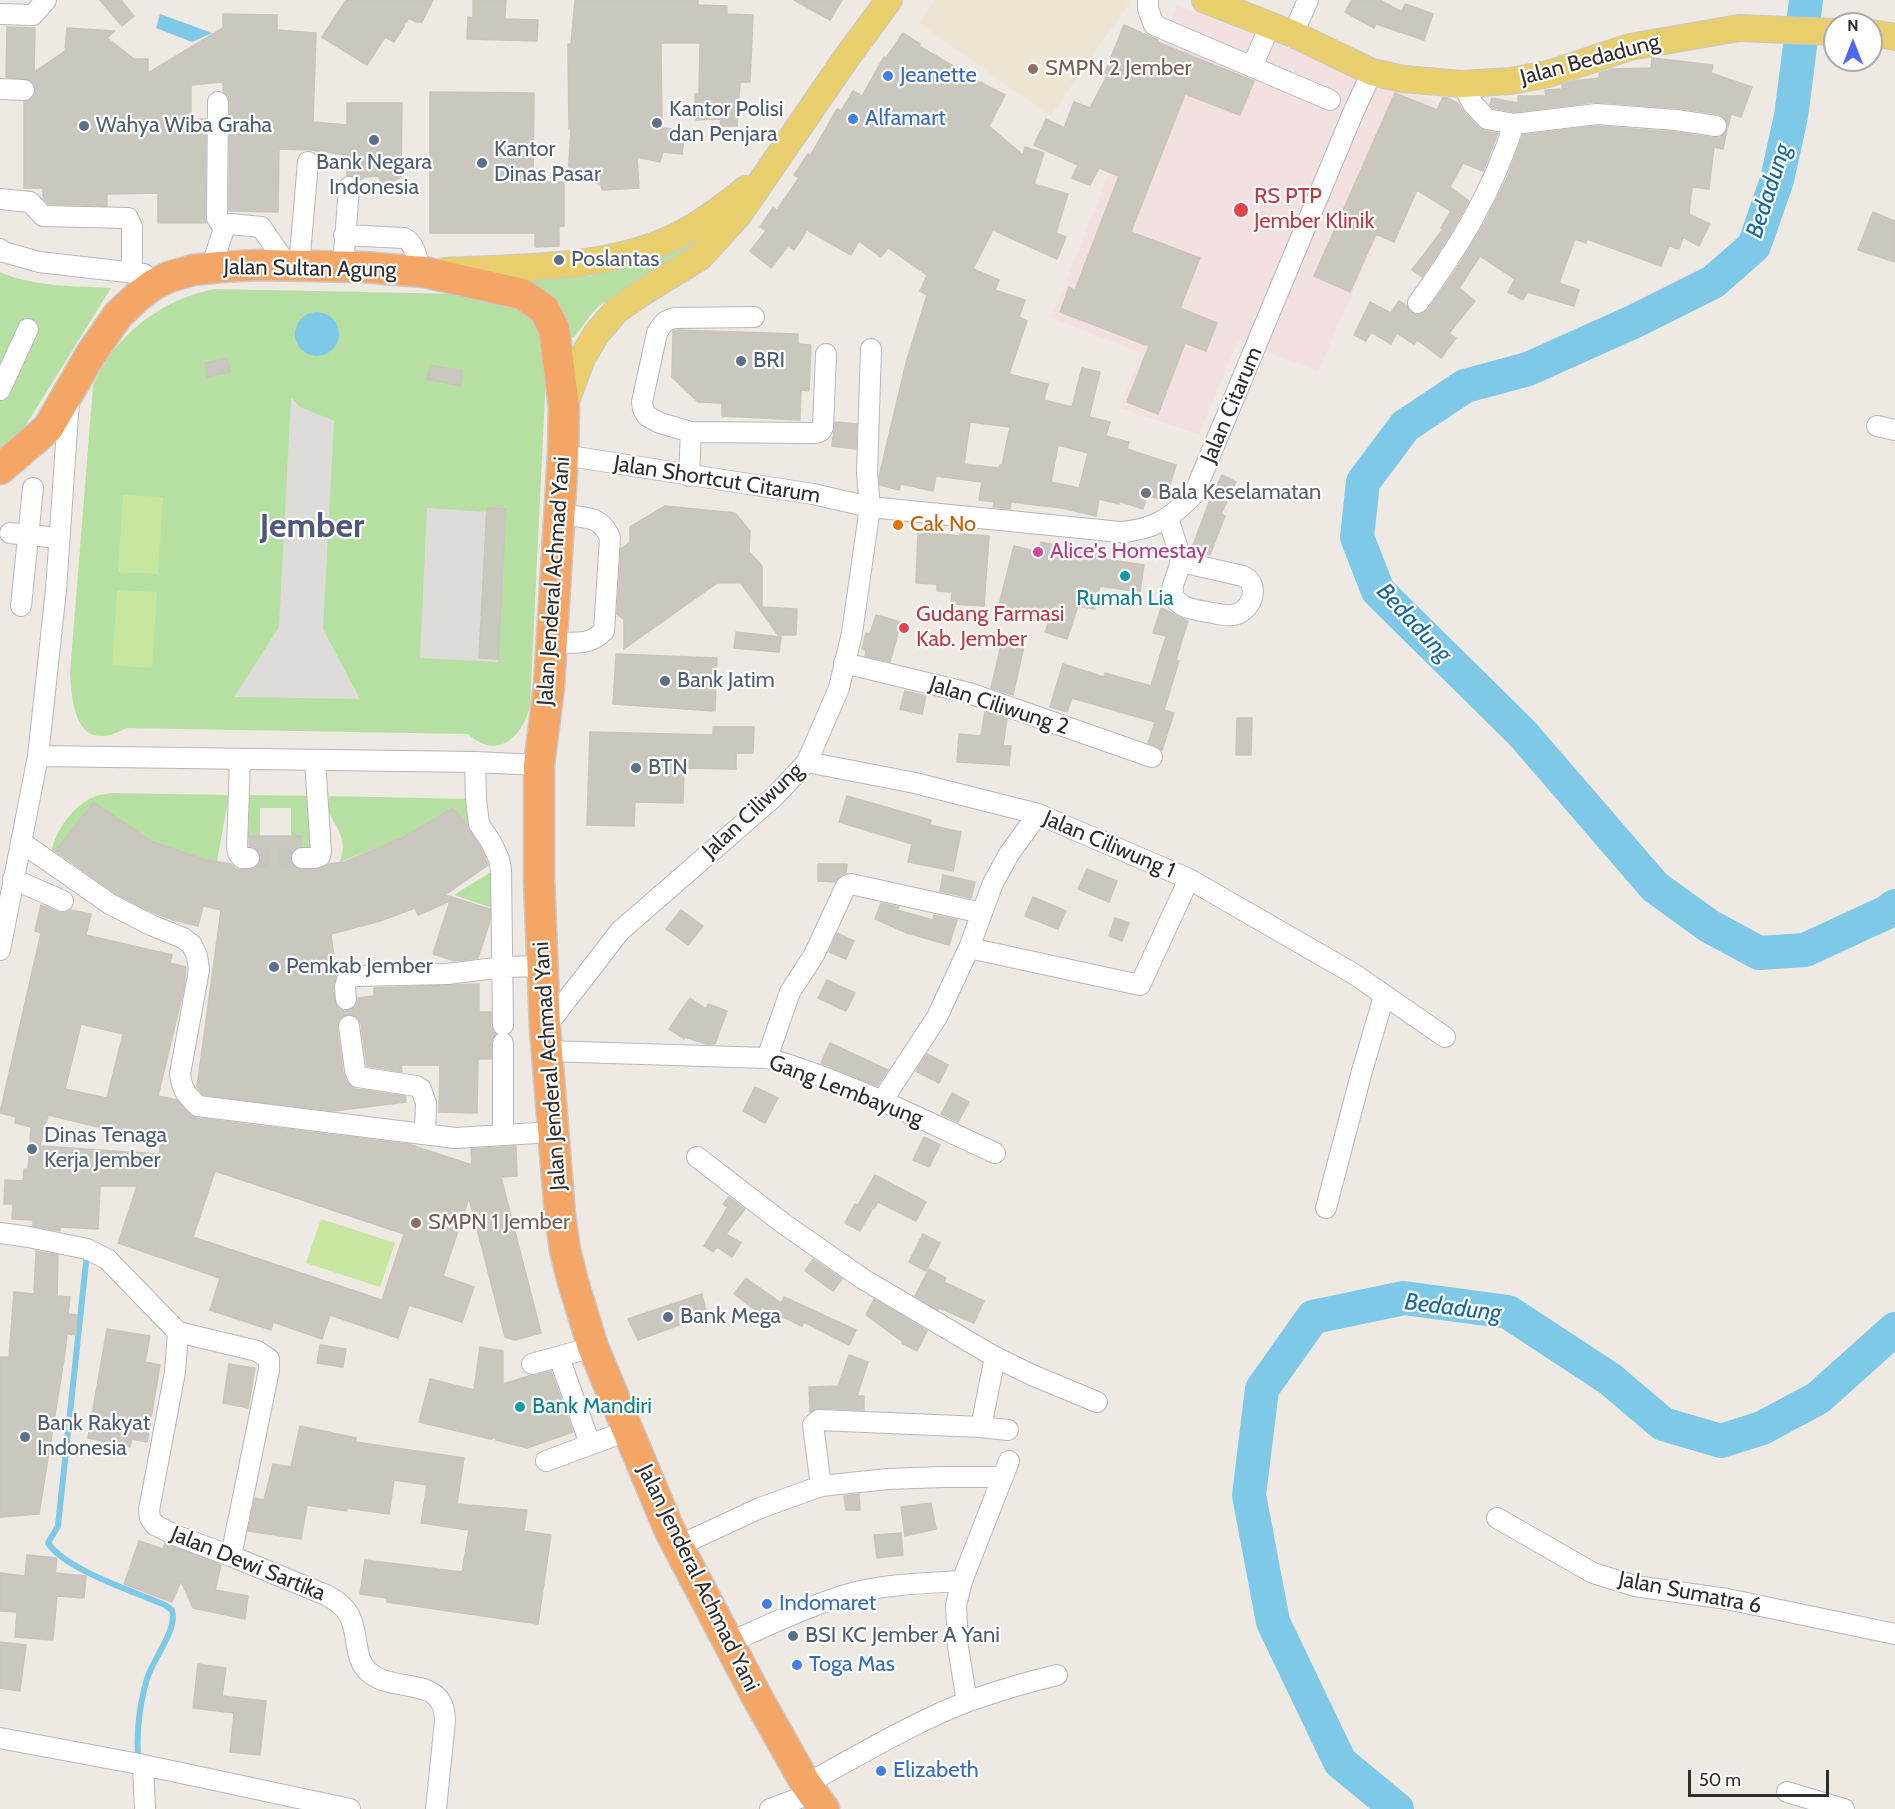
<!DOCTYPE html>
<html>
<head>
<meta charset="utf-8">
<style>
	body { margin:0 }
	#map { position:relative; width:1895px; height:1809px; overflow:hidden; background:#eee9e2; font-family:Cabin,sans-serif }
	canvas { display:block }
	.north { position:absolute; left:1823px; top:12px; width:60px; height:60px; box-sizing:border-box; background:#fff; border:2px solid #ababab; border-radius:50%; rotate:0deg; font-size:16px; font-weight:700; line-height:24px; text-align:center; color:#2e2e2e }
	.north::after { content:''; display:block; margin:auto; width:21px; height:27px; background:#4e69ee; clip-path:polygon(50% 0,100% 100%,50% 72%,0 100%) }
	.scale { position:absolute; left:1688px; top:1770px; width:141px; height:27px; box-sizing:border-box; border:3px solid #2e2e2e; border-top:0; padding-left:8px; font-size:18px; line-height:21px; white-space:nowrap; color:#2e2e2e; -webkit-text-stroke:4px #fff; paint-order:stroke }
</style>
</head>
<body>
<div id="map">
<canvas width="1895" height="1809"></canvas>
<div class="north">N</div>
<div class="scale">50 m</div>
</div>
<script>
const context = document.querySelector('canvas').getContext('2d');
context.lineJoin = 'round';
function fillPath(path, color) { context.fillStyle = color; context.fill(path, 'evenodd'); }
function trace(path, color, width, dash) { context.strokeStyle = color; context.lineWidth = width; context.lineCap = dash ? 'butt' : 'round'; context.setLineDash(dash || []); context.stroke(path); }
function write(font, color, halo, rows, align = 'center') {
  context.font = font + ' Cabin,sans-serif'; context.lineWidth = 4.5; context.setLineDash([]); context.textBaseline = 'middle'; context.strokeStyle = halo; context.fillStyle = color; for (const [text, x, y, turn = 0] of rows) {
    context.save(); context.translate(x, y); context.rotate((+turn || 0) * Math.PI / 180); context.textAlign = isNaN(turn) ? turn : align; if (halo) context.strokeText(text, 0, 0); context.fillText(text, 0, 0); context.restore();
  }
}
const education = new Path2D(`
	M934,0H1126L1130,2L1050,116L919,23Z`);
const medical = new Path2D(`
	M1177,5L1436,102L1318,371L1238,341L1199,434L1120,408L1142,353L1051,318Z`);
const green = new Path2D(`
	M705,233L707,239L599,306L593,312L575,336L571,339L504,275L590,276L671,253Z
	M0,272C35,287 73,286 111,288L24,428L0,449Z
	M215,289L462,294L507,298L538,321L547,355L530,705C523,737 498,761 468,734L126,728C78,755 72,709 70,673L93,386C114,336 161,299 215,289Z
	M113,793L229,795L217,861L202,859L151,841L94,802L53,853L51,852C56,831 72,806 94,797C99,794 107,794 113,793Z
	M249,795L310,796L312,847L310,850L301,853V836H291V808H260V836H248Z
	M329,796L468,799L472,827L475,836L453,808L402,838L340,862C348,837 337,832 329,811C328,807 328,801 329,796Z
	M494,870L495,909L454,895Z`);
const pitch = new Path2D(`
	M123,495L163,497L158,574L118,572Z
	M117,590L157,592L152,668L112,665Z
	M321,1219L395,1243L380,1287L306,1263Z`);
const plaza = new Path2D(`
	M291,397L300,407L334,421L323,629L360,699L234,697L279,627Z
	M427,508L486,512L479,658L498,659V662L420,658Z`);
const water = new Path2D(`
	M160,14L212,33L192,42L156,28Z
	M295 334a22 22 0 1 1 44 0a22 22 0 1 1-44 0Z`);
const stream = new Path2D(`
	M87,1253L58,1526L48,1543C66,1570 133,1591 165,1605L172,1610C178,1630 153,1658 147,1679C140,1703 135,1736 139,1762`);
const river = new Path2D(`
	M1806,0L1791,116L1777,180L1754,246L1713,282L1635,321L1528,369L1465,386L1405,426L1363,482L1357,537L1378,591L1522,733L1655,887L1709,926L1759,953L1805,950L1885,913L1895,906
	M1397,1809L1340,1762L1273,1622L1249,1495L1262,1389L1313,1317L1404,1298L1508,1312L1610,1379L1663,1424L1721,1441L1762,1428L1818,1398L1895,1329`);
const building = new Path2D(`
	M100,0H121L134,16L122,26Z
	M346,0H433L422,22H416L409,18L406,22H404V26L394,42L385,37L367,65L322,37Z
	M473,0H506L505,19L538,20L537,41L467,39L468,17L473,18Z
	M575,0H698V5L727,6V14L753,15L750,82H740L737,126H720L721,119L696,120L695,94H699L700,43H661L662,128L685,130L682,154L663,152L660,162L637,157L639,188L602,190L601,184L568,177L571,129H569L568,44H571Z
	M794,0H842L830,20Z
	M1352,0H1380L1402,12L1405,4L1433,14L1424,40L1376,24L1374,28L1345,12Z
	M223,14L277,15V30L316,33L313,122L347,125V103H402L401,177L392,182L382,183L378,176L365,177L359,181L355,177L347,176V155L310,150L279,149L278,212L229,211L230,102L228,96L223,91V82L191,85V119H206L205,218L206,223H158V193L107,194V206L48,204L43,198V188H24V102L34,97L36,90L34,84L30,80L6,77L7,27L35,28L34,72L65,51L67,28L115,31L107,38L134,59H148V73L223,28Z
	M1124,25L1158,40L1157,42L1254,81L1240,115L1185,94L1131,232L1200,258L1180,308L1217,323L1206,351L1185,343L1158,414L1127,402L1149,346L1060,312L1069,287L1075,290L1119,176L1099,168L1090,185L1072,178L1078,165L1034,145L1046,119L1064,128L1074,102L1090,108L1108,74L1105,73Z
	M903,33L920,44L919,46L965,73L960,80L980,82L1005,95L989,126L1023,155L1025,147L1044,153L1034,184L1068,194L1056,233L1066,237L1057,259L993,230L973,269L999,280L995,290L1025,300L1019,317L1027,321L1009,374L1048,384L1044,400L1072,407L1082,368L1100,372L1089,417L1110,422L1106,436L1129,442L1127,449L1176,465L1165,501L1147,495L1143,509L1119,501V504L1099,499L1096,516L1061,508L1011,502L1010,509L993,507L994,502L979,500L982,482L936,476L933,491L901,484L899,490L880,485L879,477L906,363L927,295L920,291L927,275L888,248L881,257L859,241L851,255L807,230L794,250L788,246L771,268L750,251L766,231L760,227L773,208L777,210L799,178L794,175L808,154L810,156L837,109L841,111L853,91L862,96L884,57L886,58ZM970,422L1010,427L1002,465H1000L999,468L964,464ZM1058,445L1088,453L1079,488L1051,482Z
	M1652,58L1713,65L1711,73L1752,87L1741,117L1731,114L1728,127L1724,117L1718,114L1677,108L1596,102L1514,112L1493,108L1490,105L1492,98L1518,103V96H1546L1545,90L1562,89V85L1574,81L1599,78V73L1613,69L1651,68Z
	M430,92L534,93L533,182H564V226H559V246L535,247V233H430Z
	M1395,93L1437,110L1443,97L1448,98L1459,104L1464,112L1479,128L1485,131L1498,133L1483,171L1463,163L1450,187L1469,201L1451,233L1422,277L1412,270L1443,229L1441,228L1451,211L1417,190L1394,242L1376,234L1350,292L1314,276Z
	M1597,126L1675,132L1715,138L1721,137L1727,129L1723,149L1714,147L1709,189L1692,187L1689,214L1710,224L1699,246L1683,237L1679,249L1669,246L1661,266L1587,239L1586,243L1575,239L1559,283L1579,290L1574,306L1527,292L1523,300L1508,292L1515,279L1480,256L1459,288L1475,301L1449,333L1456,338L1441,358L1417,340L1414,344L1397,333L1391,344L1371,332L1366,341L1354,335L1370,302L1391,313L1399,301L1407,306L1411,312L1416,315L1422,314L1428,310L1458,267L1484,224L1507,178L1523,135Z
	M1873,212L1895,221V262L1858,250Z
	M677,330L798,334V344L811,345L809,391L801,390L800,420L722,416V403L698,402L672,377L673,331Z
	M227,358L230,372L207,377L205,363Z
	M430,365L463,371L460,386L427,379Z
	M835,422L857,424L856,449L832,446Z
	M1222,475L1236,482L1221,514L1225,516L1210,555L1192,548L1208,505Z
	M665,506L735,513L750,531L749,552L762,566V607L797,609L796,635H778L741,583H717L624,649V620L617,614L621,549L630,542V527Z
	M487,508L506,509L498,659L479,658Z
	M918,531L959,536L960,534L989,536L984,606L951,604L952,592L937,591V584L916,583Z
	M1041,542L1067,548V545L1105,556V559L1144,565L1140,592L1100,586L1095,609L1078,606L1067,639L1045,632L1050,619L1020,611L1017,621L998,615L997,613L1014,546L1039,552Z
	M1161,608L1188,621L1176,660L1179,661L1164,710L1174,713L1162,750L1148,743L1155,722L1072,698L1067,712L1050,707L1063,664L1104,677L1105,673L1151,686L1166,636L1153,633Z
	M876,615L901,622L890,662L865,656L866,650L862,649L866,633L870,634Z
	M736,632L781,637L779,652L734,648Z
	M1002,641L1024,646L1013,695L991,688Z
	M616,654L717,658L715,711L613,704Z
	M905,691L926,696L922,714L900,709Z
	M985,711L1007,719L1003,746H1011L1009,765L957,762L959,734L981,736Z
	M1237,718H1252L1251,755H1236Z
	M713,727H754L753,753H736V769L684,768L683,803L635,802L634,826L587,825L590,732L713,735Z
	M847,796L931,820L930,825L961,832L953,871L908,862L912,844L839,822Z
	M94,802L151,841L202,859L231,864L236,869L242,870L255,868L261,859L259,852L254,847L249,846V836H301V846L296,848L291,853V863L297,869L315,870L329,864L344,862L402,838L453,808L467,825L481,848L488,865L445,895L490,909V921L478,958L455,961L433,954L450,901L418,915L415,908L380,921L331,934L336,976L333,988L336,1005L340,1010L346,1011L353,1008L357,1004L358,998L374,996V988L479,984V1012H491V1026L496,1034L491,1042V1059H478L477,1113L439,1112L440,1065H401L402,1072L367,1066L361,1024L358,1018L348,1014L341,1017L337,1027L343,1072L347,1082L356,1089L405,1096L406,1102L334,1111L203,1095L197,1087L221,910L203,906L198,926L173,920L150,911L116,894L55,851Z
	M818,864H847L846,873L841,875L835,882L818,881Z
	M1087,869L1117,881L1109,902L1078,889Z
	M943,875L975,882L971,898L940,891Z
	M1033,897L1066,911L1058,929L1025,916Z
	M881,903L899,907L897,910L933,920L934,915L957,920L949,945L907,933L875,919Z
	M41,905L59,912L65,913L71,910L91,914L86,935L172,955L170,963L186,967L184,988L158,1096L177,1100L190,1115L197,1118L408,1144L472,1165L471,1149L516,1146L517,1176L501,1177L541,1333L515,1340L505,1337L469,1198L443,1276L474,1287L462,1322L409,1305L398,1338L330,1315L322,1339L273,1322L271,1330L210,1310L220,1278L118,1243L137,1186H100L98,1229L60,1227V1231L33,1226V1220L12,1219L13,1204H4L5,1180L23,1181L24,1169H28L31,1127L15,1123L16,1117L0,1113L41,933L35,931ZM81,1024L123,1034L107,1098L65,1089ZM48,1115L161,1142L159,1154L40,1146ZM215,1171L404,1234L382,1300L193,1237Z
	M681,910L703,926L688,945L666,929Z
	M1115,918L1129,923L1122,941L1109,936Z
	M837,933L854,941L846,959L829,952Z
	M827,980L855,993L846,1011L818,998Z
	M690,998L706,1009L708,1004L727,1011L715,1044H706L685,1037L684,1039L669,1029Z
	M830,1043L888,1070L877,1086L821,1063Z
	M927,1054L948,1065L939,1083L916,1071Z
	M755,1087L778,1098L765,1123L743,1111Z
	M952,1093L969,1102L958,1122L941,1114Z
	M924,1137L940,1145L929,1167L913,1160Z
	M875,1175L926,1202L916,1221L878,1202L874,1209L873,1208L860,1231L845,1223L855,1204L858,1205Z
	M729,1197L745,1209L726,1234L741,1243L732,1257L717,1247L713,1252L704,1246L728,1207L723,1204Z
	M923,1234L940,1243L926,1271L909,1262Z
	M36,1251L58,1255L57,1296L70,1297L68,1314L77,1315L76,1335L67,1334L65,1353L39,1514L0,1517V1357H9L14,1292L34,1294Z
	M813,1259L842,1279L833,1291L805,1271Z
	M929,1269L946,1278L944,1282L984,1301L974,1323L939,1308L938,1310L915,1296Z
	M746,1278L781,1303L784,1297L856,1330L849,1345L804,1322L802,1326L762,1307L758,1312L734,1294Z
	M702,1294L707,1315L638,1340L628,1319Z
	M874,1299L927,1331L917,1351L902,1343L903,1342L866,1315Z
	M107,1329L150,1336L145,1362L160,1365L147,1442L132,1439L130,1447L88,1438Z
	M320,1345L346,1349L343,1367L317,1363Z
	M480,1347L503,1351V1384L529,1376L551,1371L573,1432L527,1448L496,1440L495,1437L491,1439L419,1422L430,1379L474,1390Z
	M849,1355L868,1362L857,1396H864V1410L820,1408L810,1412L809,1387L838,1386Z
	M229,1364L255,1368L248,1408L223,1403Z
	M300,1426L356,1438L355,1442L464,1458L457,1504L527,1510L524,1531L551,1535L538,1624L387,1602V1598L360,1594L365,1560L462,1572L469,1530L421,1523L427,1485L394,1480L389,1514L347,1508V1511L307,1505L301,1539L248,1531L255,1498L264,1500L273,1464L291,1467Z
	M859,1494L860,1510H846L844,1496Z
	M931,1503L936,1529L905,1536L901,1507Z
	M901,1533L903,1555L877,1558L874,1535Z
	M139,1541L163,1549L165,1543L221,1565L215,1590L248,1596L245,1619L193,1608L181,1581L172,1602L124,1584Z
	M27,1555L57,1558L55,1573L86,1576L84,1598L57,1596L53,1640L15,1637L17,1612L0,1611V1573L25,1576Z
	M0,1642L26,1645L20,1691L0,1688Z
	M198,1664L226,1668L222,1696L266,1701L260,1755L230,1752L234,1713L193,1708Z`);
const minorTunnel = new Path2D(`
	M249,858H302`);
const minor = new Path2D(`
	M1148,0V9L1154,25L1330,100
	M0,14L33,15L46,0
	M1293,34L1308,0
	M1252,67L1270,25
	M1462,84L1473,104L1487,119L1514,124L1597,114L1676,120L1716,126
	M0,89L24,90
	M218,102L217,218L224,229
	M0,199L30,202L43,216L128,218L132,227V272
	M344,235L404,238C416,244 417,259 420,272
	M0,249L4,252L39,262L144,274
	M299,266L308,162
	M343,267L349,187
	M211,268L224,229L231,224L261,227L287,265
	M1418,303C1460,245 1492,193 1514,124
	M754,317L675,318C665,320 662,324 657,333L642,402L643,409L647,416L660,423L691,432L816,433L821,431L823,427L826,354
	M0,390L28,329
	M1877,426L1895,430
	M563,455L813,494L870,507L1120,532C1154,530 1171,518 1194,494L1353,113L1372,72
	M689,476L691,432
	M1168,518C1171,530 1181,552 1180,563C1179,571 1175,578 1173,585C1169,609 1197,610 1213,613C1223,615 1235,618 1244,610C1255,600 1257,582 1243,576L1181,562
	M10,533L59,538
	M21,606L33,488
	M552,642C573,642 588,647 604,631L610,538C601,514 581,517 559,515
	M844,663L969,693L1152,757
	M38,756L475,762L539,765
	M240,759L237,847L238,853L242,858H249
	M475,762L476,799L479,824L491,842L499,859L501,870L503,1025
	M807,762L915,783L1038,814L1189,879L1354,974L1445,1037
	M21,842L110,904L151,925L183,938L192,945L197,956L199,970L180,1074C182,1090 187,1096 198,1106L455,1138L553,1132
	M302,858H315L320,856L321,852L315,760
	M13,879L63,901
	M969,948L1140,985L1189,879
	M0,950L38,756L56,590L69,400
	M346,999L345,987L347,980L355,976L447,974L503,967L542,966
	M349,1026L355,1070L358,1077L416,1086L421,1089L426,1103L425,1134
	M545,1028L620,931L774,797L807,762L839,688L852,633L870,507L867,473L871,349
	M503,1043V1135
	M547,1051L767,1058C846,1081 921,1119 995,1153
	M767,1058L790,992L814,955L846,886L851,884L982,913
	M882,1101L937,1017L969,948L993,883L1009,854L1038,814
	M697,1157L784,1224L863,1279L995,1357L1032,1375L1097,1402
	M1326,1208L1362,1071L1384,996
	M0,1233L29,1237L87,1249L107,1259L178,1332L175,1372L149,1510L150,1518L155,1525L177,1536L231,1556L326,1595C336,1600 345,1606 350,1617C359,1634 353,1660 370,1673C395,1694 445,1674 445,1721L436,1809
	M178,1332L257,1351L269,1359V1370L231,1556
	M559,1357L590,1444
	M532,1364L593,1347
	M981,1427L995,1357
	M546,1461L627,1431
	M821,1486L813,1425L819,1420L981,1427L1008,1430
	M1497,1518L1593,1573L1635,1586L1727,1599L1895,1634
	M678,1546L760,1508L821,1486L888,1479L942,1477H1002
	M728,1643C769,1625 810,1605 852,1593C888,1584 925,1583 962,1581
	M967,1702L958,1647L956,1605L962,1581L1009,1461
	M0,1738L139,1764L350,1809
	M143,1765L145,1809
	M806,1784C858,1756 914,1722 969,1701C998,1691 1027,1682 1057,1675
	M1787,1792L1844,1809
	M770,1809L813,1793`);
const major = new Path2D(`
	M1205,0L1293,34L1372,72L1403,79L1462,84L1511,81L1548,74L1630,47L1739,28L1835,32
	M1871,33L1895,37
	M445,271C518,267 597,270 666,241C696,228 721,209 746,189
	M564,407L582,358L597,333L617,310L640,294L700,257L739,214L847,57L889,0`);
const highway = new Path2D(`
	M0,469L48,428L91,354L118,315L137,297L153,285L169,277L193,270L220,267L261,265L363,267L424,272L522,294L544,309L554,329L564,407L563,455L549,687L539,765V879L545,1028L560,1215L565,1250L573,1282L593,1347L669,1529L757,1697L806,1784L824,1809`);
const markers = [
	[1033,69,6,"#8d6e63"],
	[888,76,6,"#3f7fe0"],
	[853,119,6,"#3f7fe0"],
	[657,123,6,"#5c6f8a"],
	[84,126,6,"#5c6f8a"],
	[374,140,6,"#5c6f8a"],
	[482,163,6,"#5c6f8a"],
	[1241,210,8,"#e0444e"],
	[559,260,6,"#5c6f8a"],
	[741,361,6,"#5c6f8a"],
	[1146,493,6,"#6b7280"],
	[898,525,6,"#e8710a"],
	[1038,552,6,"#d1479c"],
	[1125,576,6,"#0f9aa8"],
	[904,628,6,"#e0444e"],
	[665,681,6,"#5c6f8a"],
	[636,768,6,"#5c6f8a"],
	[274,967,6,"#5c6f8a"],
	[32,1149,6,"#5c6f8a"],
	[416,1223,6,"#8d6e63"],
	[668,1317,6,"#5c6f8a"],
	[520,1407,6,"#0f9aa8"],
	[25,1437,6,"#5c6f8a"],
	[767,1604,6,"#3f7fe0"],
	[793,1636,6,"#5c6f8a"],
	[797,1665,6,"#3f7fe0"],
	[881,1771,6,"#3f7fe0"]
];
const streetNames = [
	["Jalan Bedadung",1590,60,-15],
	["Jalan Sultan Agung",310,269,1],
	["Jalan Citarum",1232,405,-67],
	["Jalan Shortcut Citarum",717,480,9],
	["Jalan Jenderal Achmad Yani",554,581,-86],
	["Jalan Ciliwung 2",999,706,18],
	["Jalan Ciliwung",753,811,-43],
	["Jalan Ciliwung 1",1109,845,23],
	["Jalan Jenderal Achmad Yani",550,1066,-94],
	["Gang Lembayung",846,1091,21],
	["Jalan Dewi Sartika",248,1564,22],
	["Jalan Jenderal Achmad Yani",698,1578,64],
	["Jalan Sumatra 6",1690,1593,11]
];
const educationNames = [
	["SMPN 2 Jember",1045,69],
	["SMPN 1 Jember",428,1223]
];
const shopNames = [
	["Jeanette",900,76],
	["Alfamart",865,119],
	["Indomaret",779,1604],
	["Toga Mas",809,1665],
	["Elizabeth",893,1771]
];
const serviceNames = [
	["Kantor Polisi",669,110],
	["dan Penjara",669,135],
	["Wahya Wiba Graha",96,126],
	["Kantor",494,150],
	["Dinas Pasar",494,175],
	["Bank Negara",374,163,"center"],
	["Indonesia",374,188,"center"],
	["Poslantas",571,260],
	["BRI",753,361],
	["Bank Jatim",677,681],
	["BTN",648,768],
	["Pemkab Jember",286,967],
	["Dinas Tenaga",44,1136],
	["Kerja Jember",44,1161],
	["Bank Mega",680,1317],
	["Bank Rakyat",37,1424],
	["Indonesia",37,1449],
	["BSI KC Jember A Yani",805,1636]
];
const healthNames = [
	["RS PTP",1254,197],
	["Jember Klinik",1254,222],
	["Gudang Farmasi",916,615],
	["Kab. Jember",916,640]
];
const worshipNames = [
	["Bala Keselamatan",1158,493]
];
const foodNames = [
	["Cak No",910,525]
];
const hotelNames = [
	["Alice's Homestay",1050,552]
];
const cultureNames = [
	["Rumah Lia",1125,599],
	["Bank Mandiri",532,1407,"left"]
];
const waterNames = [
	["Bedadung",1769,191,-72],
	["Bedadung",1414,623,47],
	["Bedadung",1453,1308,7]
];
const townNames = [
	["Jember",312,527]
];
fillPath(education, '#eee5d3');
fillPath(medical, '#f3e0e1');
fillPath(green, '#b6e0a2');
fillPath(pitch, '#c7e69f');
fillPath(plaza, '#dedcd8');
fillPath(water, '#7dc9e7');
trace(stream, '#7dc9e7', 6);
trace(river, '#7dc9e7', 34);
fillPath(building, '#cac7bf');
trace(building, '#cac5bb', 1.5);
trace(minorTunnel, '#c8c4be', 20, [20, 10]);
trace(minor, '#b5b7c0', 22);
trace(major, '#c9c9c9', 28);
trace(highway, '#c9c9c9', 33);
trace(minor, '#fff', 20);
trace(major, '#e8ce6c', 26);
trace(highway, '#f4a667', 30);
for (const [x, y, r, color] of markers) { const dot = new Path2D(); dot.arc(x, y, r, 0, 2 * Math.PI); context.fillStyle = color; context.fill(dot); trace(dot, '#fff', 2); }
write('22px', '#2e2e2e', '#fff', streetNames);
write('22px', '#785e54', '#fff', educationNames, 'left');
write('22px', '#366cbe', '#fff', shopNames, 'left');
write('22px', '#4e5e75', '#fff', serviceNames, 'left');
write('22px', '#be3a42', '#fff', healthNames, 'left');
write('22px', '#5b616d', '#fff', worshipNames, 'left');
write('22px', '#c56008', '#fff', foodNames, 'left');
write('22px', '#b23c85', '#fff', hotelNames, 'left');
write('22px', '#0d838f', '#fff', cultureNames);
write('italic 24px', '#176998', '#fff', waterNames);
write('bold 34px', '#50577c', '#fff', townNames);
</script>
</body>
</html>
